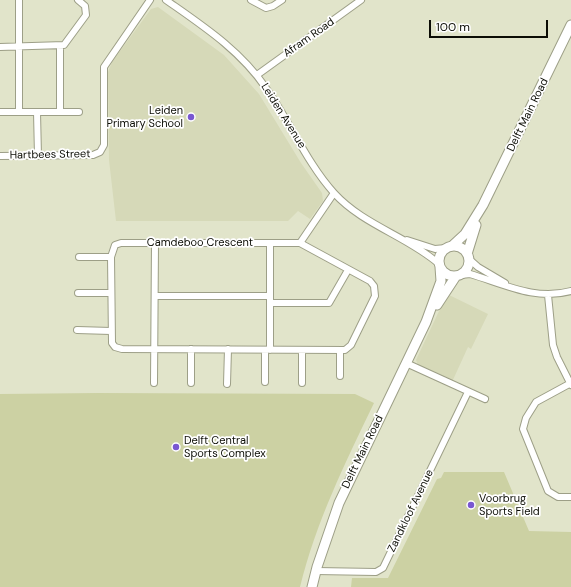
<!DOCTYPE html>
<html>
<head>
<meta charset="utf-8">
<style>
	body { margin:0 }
	#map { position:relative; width:571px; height:587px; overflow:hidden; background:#e1e4ca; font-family:"DM Sans",sans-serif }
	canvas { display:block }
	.scale { position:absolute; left:429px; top:20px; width:119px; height:18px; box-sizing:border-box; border:2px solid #0c0d05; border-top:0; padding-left:5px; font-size:12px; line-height:14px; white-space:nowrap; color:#0c0d05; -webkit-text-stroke:3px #fff; paint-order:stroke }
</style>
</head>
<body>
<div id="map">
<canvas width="571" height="587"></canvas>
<div class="scale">100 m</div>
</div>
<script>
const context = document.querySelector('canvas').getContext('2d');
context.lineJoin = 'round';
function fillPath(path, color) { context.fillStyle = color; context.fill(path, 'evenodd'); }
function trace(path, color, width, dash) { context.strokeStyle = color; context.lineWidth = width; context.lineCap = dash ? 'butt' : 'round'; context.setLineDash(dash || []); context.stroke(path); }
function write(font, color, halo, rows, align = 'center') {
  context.font = font + ' "DM Sans",sans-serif'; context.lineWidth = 3.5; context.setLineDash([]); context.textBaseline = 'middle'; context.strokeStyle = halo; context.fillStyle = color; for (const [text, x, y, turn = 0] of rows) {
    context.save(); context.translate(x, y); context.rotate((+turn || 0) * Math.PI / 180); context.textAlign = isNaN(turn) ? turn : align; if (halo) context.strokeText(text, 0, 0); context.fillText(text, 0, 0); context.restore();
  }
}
const built = new Path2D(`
	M158,7L224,55L259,94L301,163L322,193L323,201L310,219L298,211L288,221H116L109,160L108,72L112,62L151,9Z
	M447,294L488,314L471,349L468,347L452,382L418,365L416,360Z`);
const green = new Path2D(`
	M98,393L355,394L374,403C345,463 316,522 300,587H0V394Z
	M444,472H504L529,531L571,532V587H351L352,578H388L437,479L441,478Z`);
const street = new Path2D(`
	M166,0C203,26 240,50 266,88C290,121 306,162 334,193C363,225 407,236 439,264
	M251,0L266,8L273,6L282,0
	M60,46V112
	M0,47L64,45L86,15L85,6L78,0
	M257,75L361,0
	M0,112H79
	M19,112V0
	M37,112L38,156
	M0,156L93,155L100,152L104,145V67L150,0
	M407,240L435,249L446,248
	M300,243L370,281L374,286L375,296L351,345L345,350L122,349L115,347L112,343L111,257L115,245L121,243H300L334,193
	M79,257H111
	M469,259L478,267L505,283
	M461,275L470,274C504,284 535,301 571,291
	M78,293H111
	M548,295L553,345L557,357L571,385
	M155,296H270
	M270,303H329L348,270
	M77,330L111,331
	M191,349V383
	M270,350V243
	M406,363L485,399
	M340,376V351
	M265,382V350
	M154,383L155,243
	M302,383V350
	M571,383L536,402L526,418L523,429L548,491L558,497H571
	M227,384L228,349
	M316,571L376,572L383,568L468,392`);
const secondary = new Path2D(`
	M439 261a15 15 0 1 1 30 0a15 15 0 1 1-30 0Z
	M452,246L465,234L483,205L571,25
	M467,254L476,225
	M437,305L456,276
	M312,587L317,567L339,503L426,322L441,281L440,267`);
const markers = [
	[191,117,4,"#7957d1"],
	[176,447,4,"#7957d1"],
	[471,505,4,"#7957d1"]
];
const streetNames = [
	["Afram Road",309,38,-35],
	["Delft Main Road",528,115,-64],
	["Leiden Avenue",283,116,58],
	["Hartbees Street",50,155,-1],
	["Camdeboo Crescent",200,243],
	["Delft Main Road",363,452,-64],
	["Zandkloof Avenue",411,511,-64]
];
const poiNames = [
	["Leiden",183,111,"right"],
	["Primary School",183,124,"right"],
	["Delft Central",184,441],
	["Sports Complex",184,454],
	["Voorbrug",479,499],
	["Sports Field",479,512]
];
fillPath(built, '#d6d9b8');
fillPath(green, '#ccd1a3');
trace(street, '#9d9f87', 8);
trace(secondary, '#9d9f87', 11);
trace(street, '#fff', 6);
trace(secondary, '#fff', 9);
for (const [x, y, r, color] of markers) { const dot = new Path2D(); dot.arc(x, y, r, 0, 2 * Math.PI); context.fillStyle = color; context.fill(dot); trace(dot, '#fff', 1.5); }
write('11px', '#0c0d05', '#fff', streetNames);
write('11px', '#0c0d05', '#fff', poiNames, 'left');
</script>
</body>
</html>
